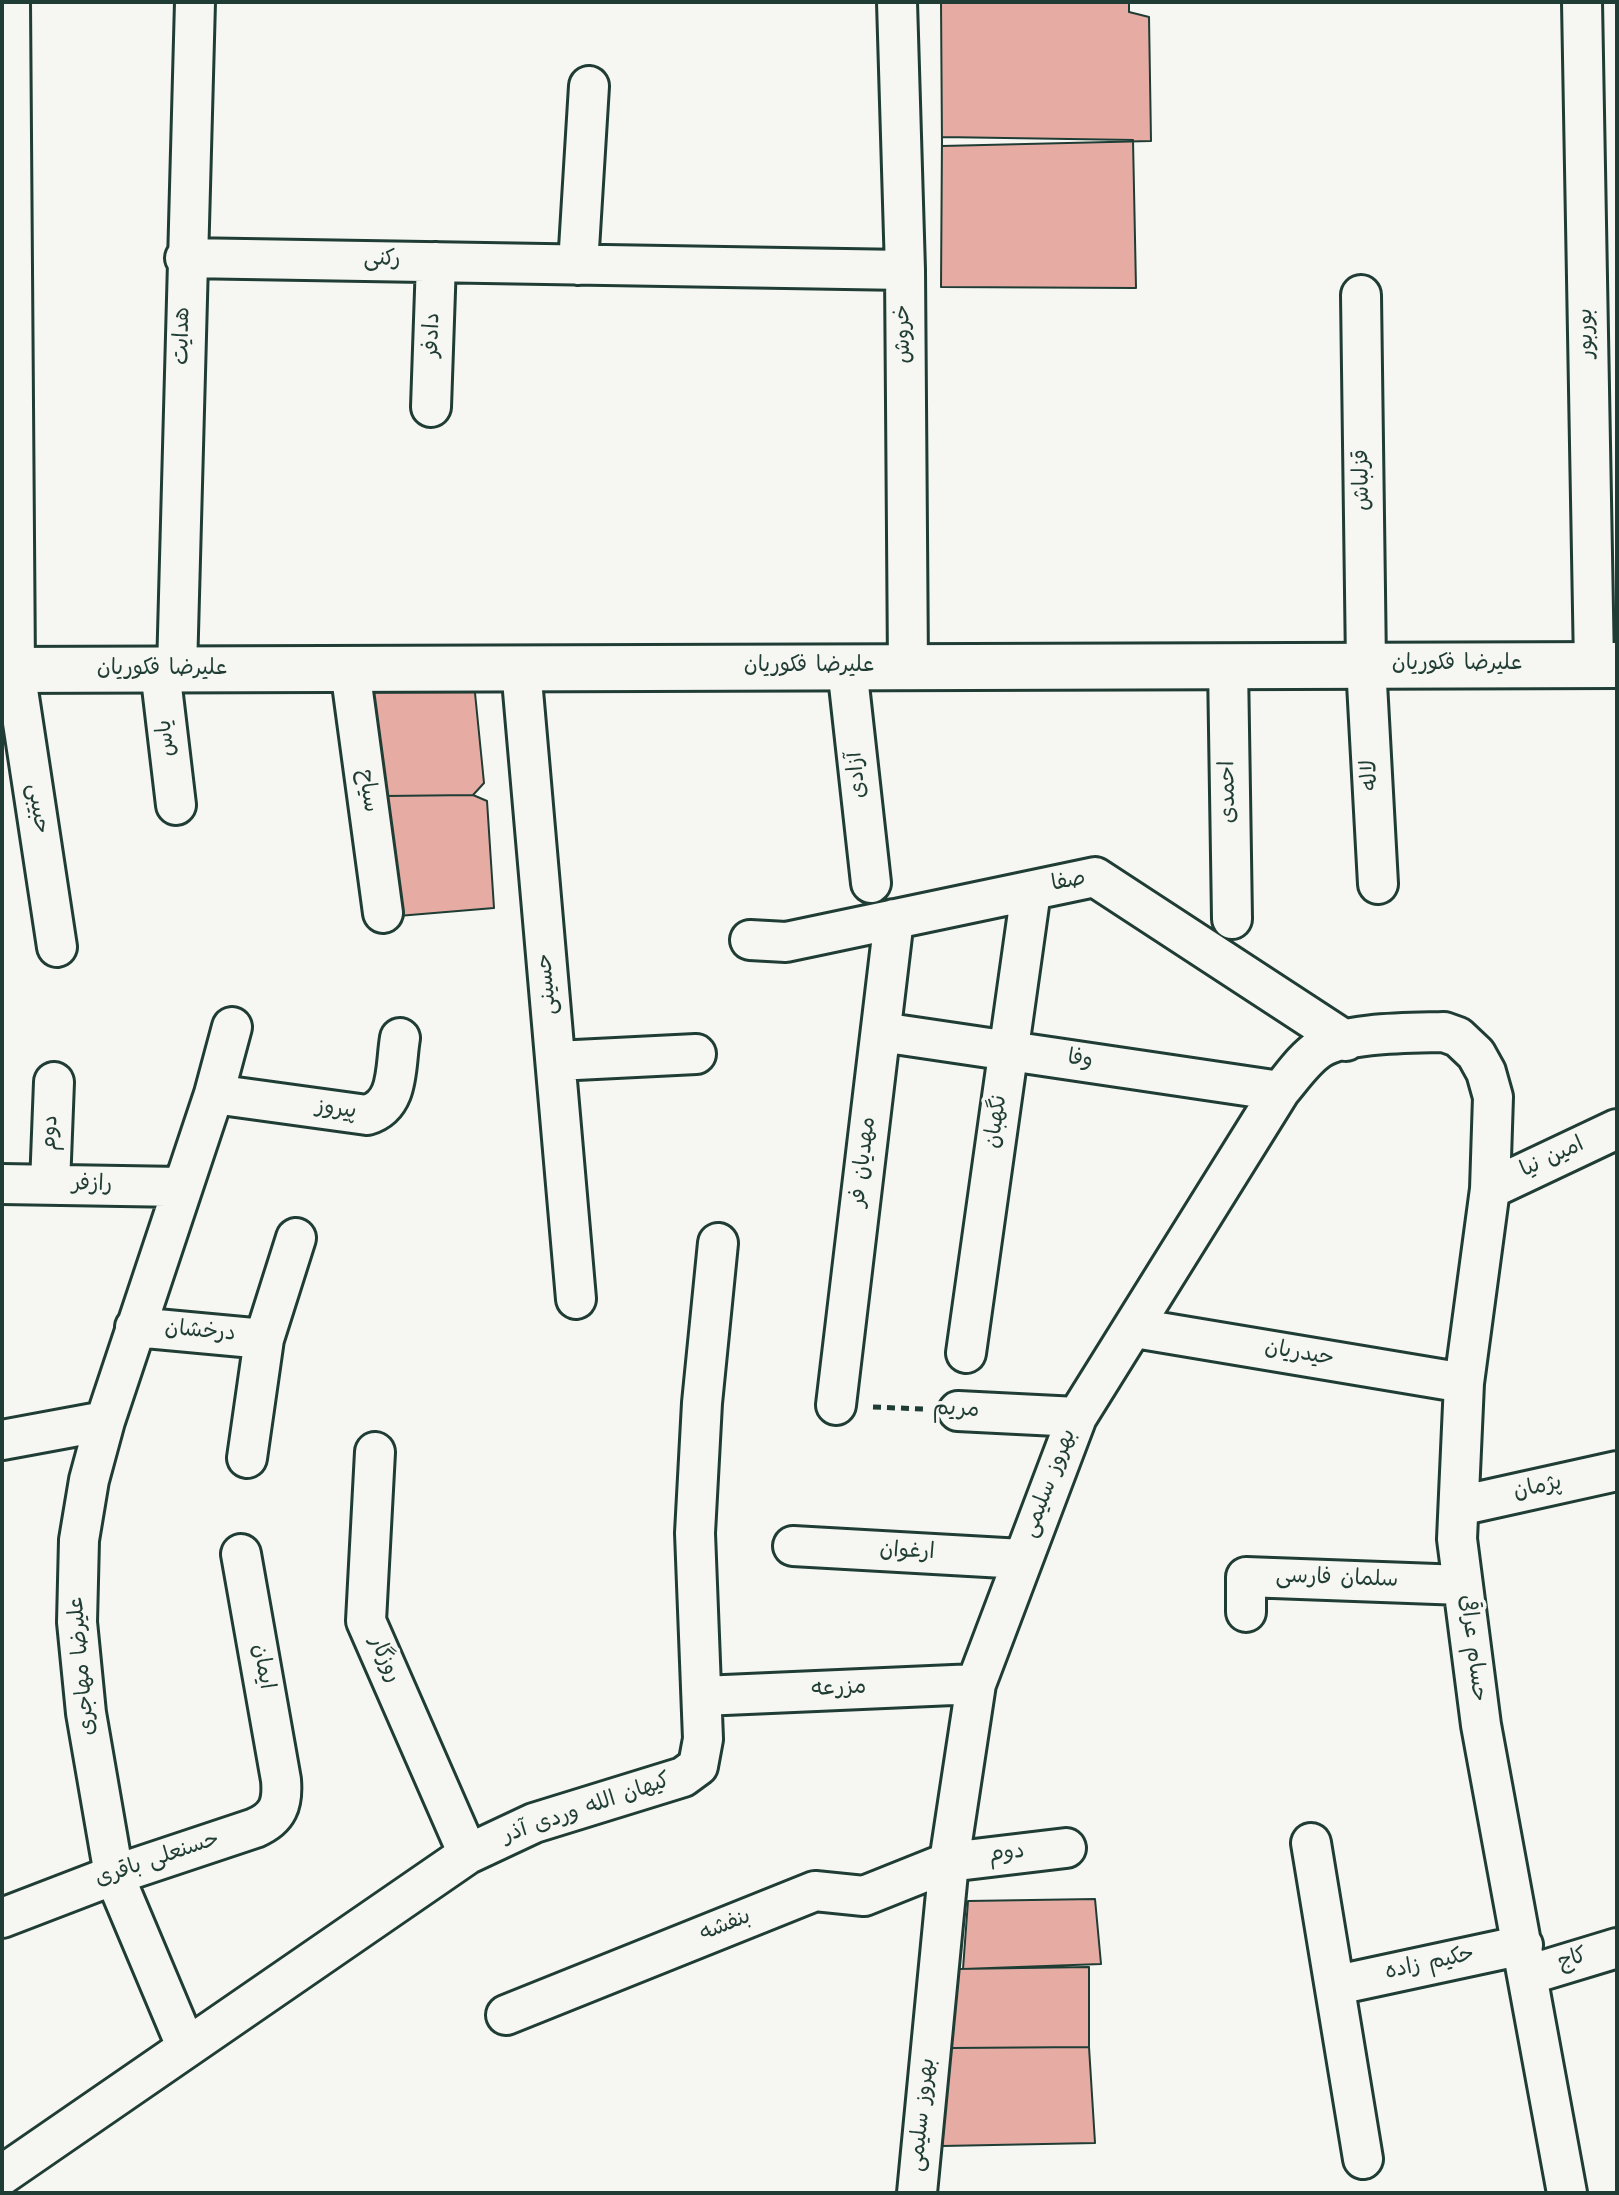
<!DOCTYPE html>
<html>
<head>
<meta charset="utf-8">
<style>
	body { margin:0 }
	#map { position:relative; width:1619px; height:2195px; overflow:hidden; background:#f6f6f2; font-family:Kalam,sans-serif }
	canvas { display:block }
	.frame { position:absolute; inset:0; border:4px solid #1f3d34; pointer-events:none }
</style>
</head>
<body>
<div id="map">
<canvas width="1619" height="2195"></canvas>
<div class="frame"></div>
</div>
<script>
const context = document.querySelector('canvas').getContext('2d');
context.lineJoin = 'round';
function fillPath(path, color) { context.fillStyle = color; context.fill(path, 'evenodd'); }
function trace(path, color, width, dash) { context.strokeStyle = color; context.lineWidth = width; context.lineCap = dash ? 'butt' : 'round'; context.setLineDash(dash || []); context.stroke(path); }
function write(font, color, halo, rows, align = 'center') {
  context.font = font + ' Kalam,"Playpen Sans Arabic",sans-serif'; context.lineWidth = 7; context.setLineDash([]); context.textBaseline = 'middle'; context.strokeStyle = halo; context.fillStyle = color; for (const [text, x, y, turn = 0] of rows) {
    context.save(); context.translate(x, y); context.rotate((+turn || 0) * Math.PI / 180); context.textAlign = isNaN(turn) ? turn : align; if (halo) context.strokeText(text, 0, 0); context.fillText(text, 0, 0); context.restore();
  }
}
const building = new Path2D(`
	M941,2H1129V12L1149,17L1151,141L942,146Z
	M942,137L1133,140L1136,288L941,287Z
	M474,683L484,783L473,795L385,796L370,684Z
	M473,795L487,801L494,908L398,916L385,796Z
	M1095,1899L1101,1964L963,1969L968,1901Z
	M1089,1967V2047L951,2048L955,1969Z
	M1089,2047L1095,2143L942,2146L951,2048Z`);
const path = new Path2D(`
	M873,1407L923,1409`);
const minor = new Path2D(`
	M10,2L15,670L57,947
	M897,2L905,270L908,667
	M1582,2L1594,665
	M185,258L905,270
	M578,265L589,86
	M1361,295L1366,665L1378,884
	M431,407L436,262
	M1228,666L1232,919
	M847,667L871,883
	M521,668L576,1299
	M350,669L383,913
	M160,670L176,805
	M177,670L195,2
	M750,940L786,942L1095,877L1346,1041
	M881,1032L1280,1091
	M556,1061L696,1054
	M214,1094L367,1115C400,1105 395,1067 400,1038
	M2,1184L181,1187
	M50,1185L54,1082
	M1490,1189L1617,1129
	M135,1327L264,1339
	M1135,1328L1464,1383
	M966,1353L1031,891
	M836,1405L894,919
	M958,1411L1077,1417
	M2,1440L105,1421
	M375,1452L366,1621L468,1854
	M247,1458L264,1339L296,1238
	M1459,1506L1617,1471
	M793,1546L1022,1559
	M1246,1612V1577L1463,1585
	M702,1696L976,1684
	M1311,1843L1363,2159
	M2,1918L114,1875L255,1828C278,1818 283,1804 281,1780L241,1554
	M1528,1975L1617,1948
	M1337,1985L1523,1945
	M506,2015L815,1891L864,1896L949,1862L1066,1848
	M186,2046L114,1875L86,1713L77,1622L79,1540L89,1480L105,1421L214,1094L232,1027
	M2,2175L468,1854L534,1823L683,1777L698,1766L703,1739L695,1533L702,1403L718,1243
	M917,2193L949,1862L976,1684L1077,1417L1280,1091C1292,1077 1304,1059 1319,1049C1344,1032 1413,1033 1444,1032L1458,1037L1476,1054L1486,1072L1493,1097L1490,1189L1464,1383L1457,1539L1481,1725L1567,2193`);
const tertiary = new Path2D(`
	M2,670L1617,665`);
const streetNames = [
	["رکنی",382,261,1],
	["بوربور",1588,333,-91],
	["خروش",905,334,-91],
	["دادفر",434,335,-88],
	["هدایت",184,336,-89],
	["قزلباش",1364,480,-91],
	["علیرضا فکوریان",1457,665],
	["علیرضا فکوریان",809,667],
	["علیرضا فکوریان",162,670],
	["یاس",168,738,-97],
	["آزادی",859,775,-96],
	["لاله",1372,775,-93],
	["سیاح",366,791,82],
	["احمدی",1230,792,-91],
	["حبیبی",36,809,81],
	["صفا",1069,883,-11],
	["حسینی",549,984,-95],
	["وفا",1080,1061,8],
	["پیروز",336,1111,8],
	["نگهبان",998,1122,-82],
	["دوم",52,1133,-87],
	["امین نیا",1553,1159,-25],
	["مهدیان فر",865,1162,-83],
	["رازفر",92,1186,1],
	["درخشان",200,1333,5],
	["حیدریان",1299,1355,10],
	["مریم",956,1411,3],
	["بهروز سلیمی",1051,1484,-69],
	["پژمان",1538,1489,-12],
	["ارغوان",907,1553,3],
	["سلمان فارسی",1337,1580,2],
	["حسام عراقی",1471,1648,83],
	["روزگار",383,1660,66],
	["علیرضا مهاجری",84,1666,-95],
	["ایمان",261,1667,80],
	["مزرعه",839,1690,-3],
	["کیهان الله وردی آذر",587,1810,-19],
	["دوم",1007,1855,-7],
	["حسنعلی باقری",157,1861,-19],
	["بنفشه",726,1927,-22],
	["کاج",1573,1961,-17],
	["حکیم زاده",1430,1965,-12],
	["بهروز سلیمی",924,2115,-84]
];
fillPath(building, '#e6aca4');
trace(building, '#1f3d34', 2);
trace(minor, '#1f3d34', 44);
trace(tertiary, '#1f3d34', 50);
trace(path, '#1f3d34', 5, [8, 6]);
trace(minor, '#f6f6f2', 38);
trace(tertiary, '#f6f6f2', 44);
write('22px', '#1f3d34', '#f6f6f2', streetNames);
</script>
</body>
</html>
